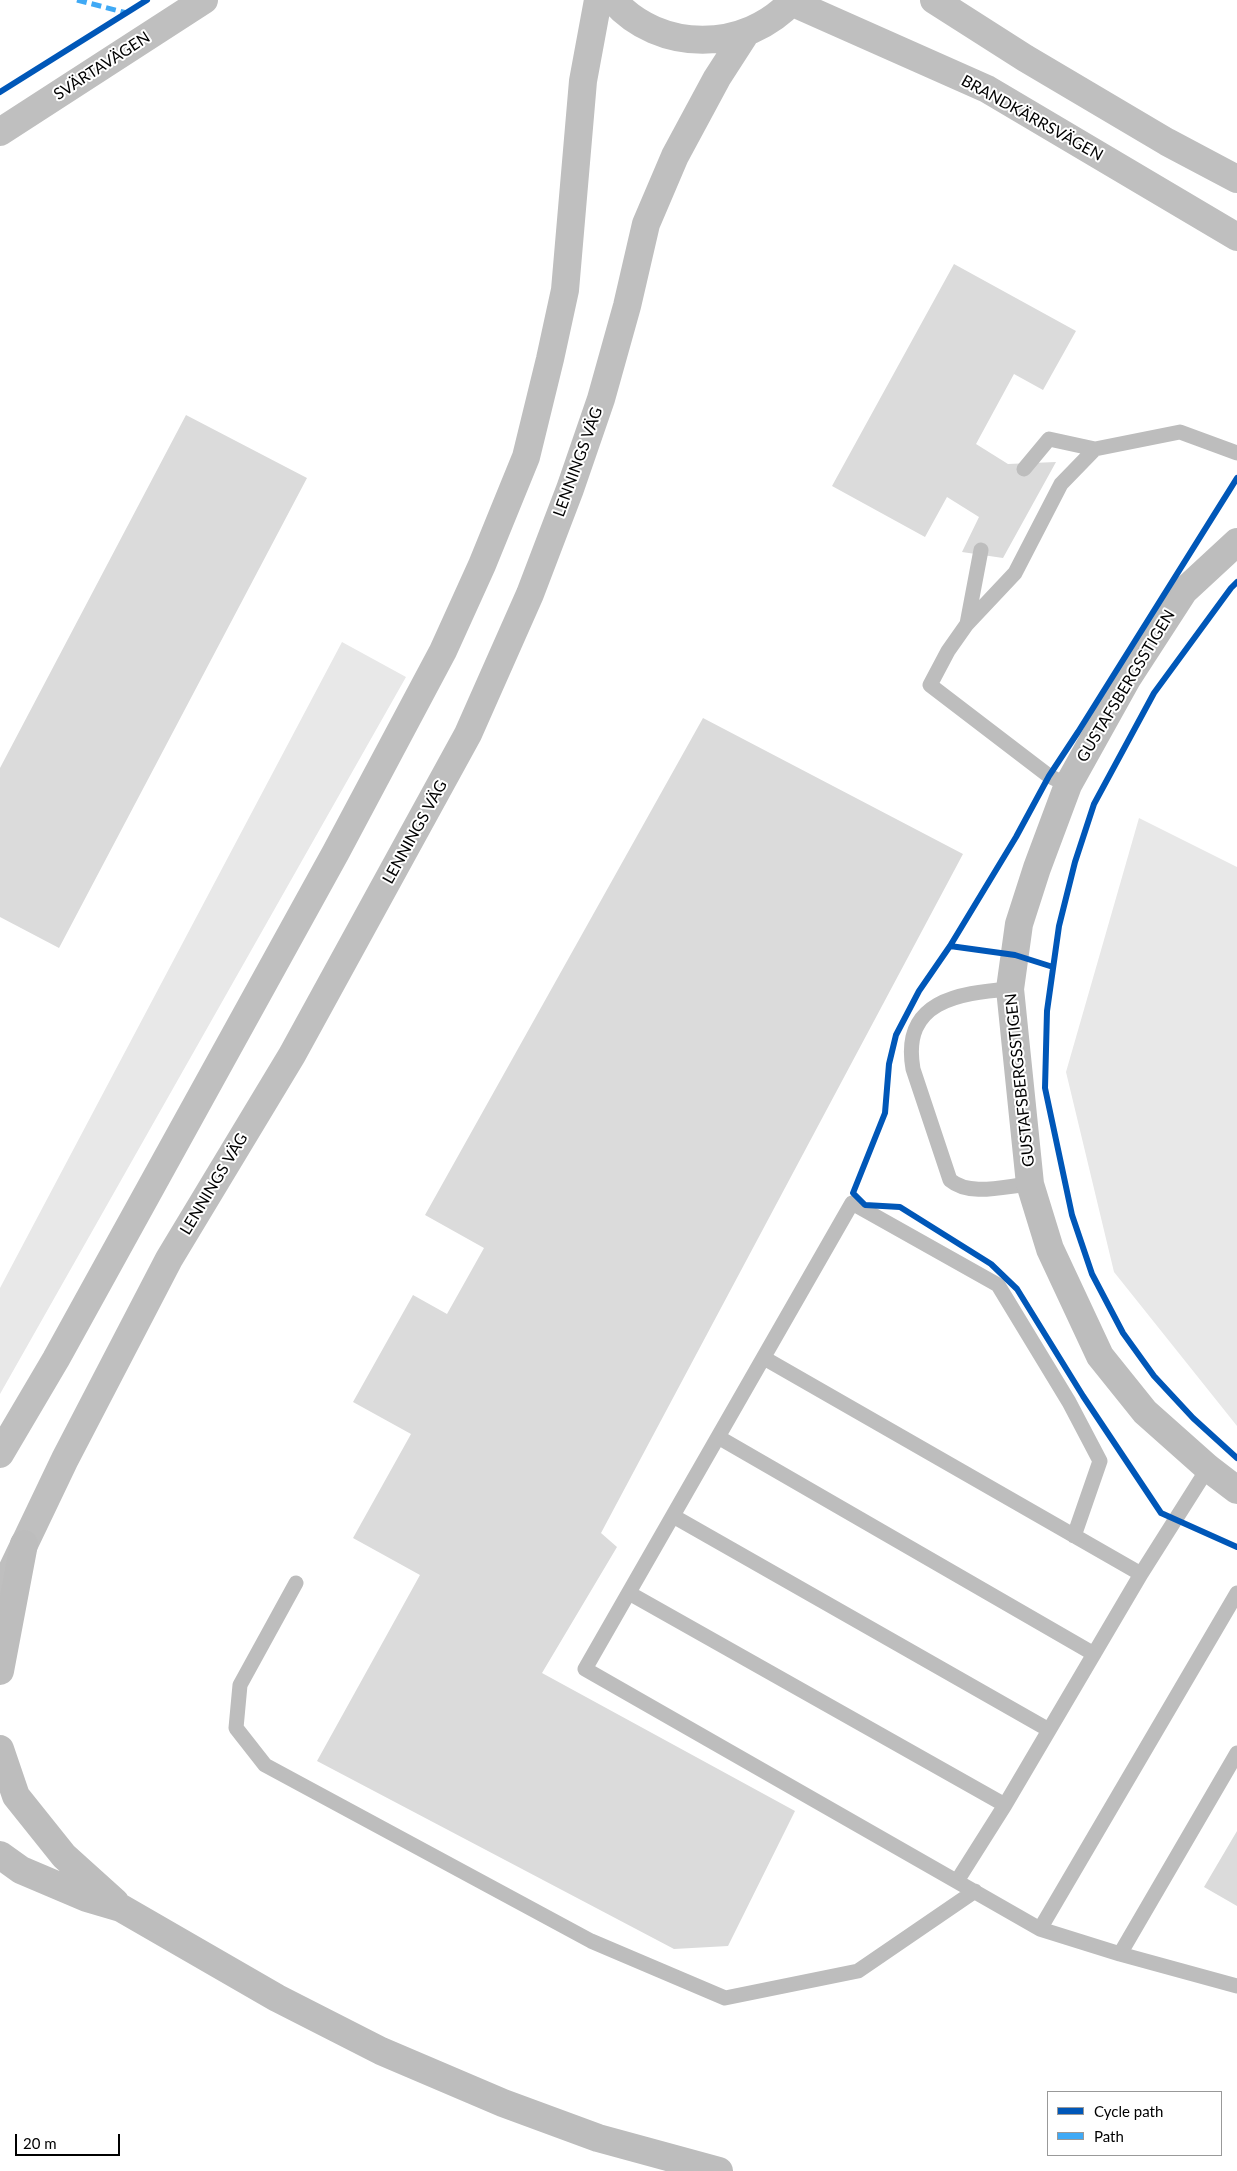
<!DOCTYPE html>
<html>
<head>
<meta charset="utf-8">
<style>
	body { margin:0 }
	#map { position:relative; width:1237px; height:2171px; overflow:hidden; background:#fff; font-family:Lato,sans-serif }
	canvas { display:block }
	.legend { position:absolute; left:1047px; top:2091px; width:175px; height:65px; box-sizing:border-box; background:#fff; border:1px solid #999; margin:0; padding:6px 9px; list-style:none; font-size:15px; color:#000 }
	.legend li { display:flex; align-items:center; gap:10px; height:25px }
	.legend b { width:25px; border:1px solid #999 }
	.scale { position:absolute; left:15px; top:2134px; width:105px; height:22px; box-sizing:border-box; border:2px solid #000; border-top:0; padding-left:6px; font-size:15px; line-height:18px; white-space:nowrap; color:#000; -webkit-text-stroke:4px #fff; paint-order:stroke }
</style>
</head>
<body>
<div id="map">
<canvas width="1237" height="2171"></canvas>
<ul class="legend">
<li><b style="height:6px;background:#0057b8"></b>Cycle path</li>
<li><b style="height:6px;background:#3fa9f5"></b>Path</li>
</ul>
<div class="scale">20 m</div>
</div>
<script>
const context = document.querySelector('canvas').getContext('2d');
context.lineJoin = 'round';
function fillPath(path, color) { context.fillStyle = color; context.fill(path, 'evenodd'); }
function trace(path, color, width, dash) { context.strokeStyle = color; context.lineWidth = width; context.lineCap = dash ? 'butt' : 'round'; context.setLineDash(dash || []); context.stroke(path); }
function write(font, color, halo, rows, align = 'center') {
  context.font = font + ' Lato,sans-serif'; context.lineWidth = 4; context.setLineDash([]); context.textBaseline = 'middle'; context.strokeStyle = halo; context.fillStyle = color; for (const [text, x, y, turn = 0] of rows) {
    context.save(); context.translate(x, y); context.rotate((+turn || 0) * Math.PI / 180); context.textAlign = isNaN(turn) ? turn : align; if (halo) context.strokeText(text, 0, 0); context.fillText(text, 0, 0); context.restore();
  }
}
const green = new Path2D(`
	M342,642L406,677L0,1394V1288Z
	M1139,818L1237,867V1426L1114,1272L1066,1072Z`);
const building = new Path2D(`
	M954,264L1076,331L1043,390L1014,374L976,444L1008,464L1056,462L1003,558L962,552L979,517L947,497L925,537L832,486Z
	M186,415L307,478L59,948L0,917V768Z
	M703,718L963,854L601,1533L617,1547L542,1673L795,1811L728,1946L674,1949L317,1761L420,1575L353,1538L411,1434L353,1402L413,1295L447,1314L484,1248L425,1215Z
	M1237,1831V1906L1204,1887Z`);
const lane = new Path2D(`
	M1024,469L1049,439L1095,449
	M967,624L981,550
	M1068,785L1049,776L930,685L948,651L967,624L1015,573L1061,484L1095,449L1180,432L1237,453
	M1010,989C958,993 901,1001 913,1069L950,1180C970,1197 1005,1186 1030,1184
	M764,1358L1141,1574
	M718,1437L1094,1654
	M673,1516L1049,1730
	M1074,1536L1100,1461L1069,1402L998,1285L852,1203L585,1669L1040,1929L1120,1954L1237,1986
	M296,1583L240,1685L236,1728L265,1765L591,1941L725,1998L858,1971L975,1891
	M629,1593L1005,1805
	M957,1881L1005,1805L1141,1574L1208,1468
	M1040,1929L1237,1593
	M1120,1954L1237,1753`);
const street = new Path2D(`
	M1237,542L1184,591L1127,679L1068,785L1037,868L1019,924L1010,989L1030,1184L1050,1249L1100,1356L1145,1412L1208,1468L1237,1490`);
const secondary = new Path2D(`
	M613,0C659,53 746,53 793,0
	M934,0L1025,58L1167,142L1237,179
	M791,2L987,89L1237,237
	M0,132L204,0
	M0,1454L56,1359L336,852L443,651L482,565L526,457L550,359L565,290L583,81L598,0
	M0,1595L65,1459L169,1259L292,1055L468,734L530,594L570,489L601,399L627,306L646,224L675,156L717,78L746,33`);
const highway = new Path2D(`
	M0,1671L24,1544
	M0,1749L16,1796L64,1856L115,1902
	M0,1855L21,1870L87,1898L121,1908L277,1998L381,2051L503,2103L598,2138L719,2171`);
const quiet = new Path2D(`
	M77,0L127,13`);
const cycleway = new Path2D(`
	M0,92L147,0
	M1237,478L1078,732L1049,776L1016,837L950,946L919,991L896,1035L889,1064L885,1113L853,1193L865,1205L900,1207L991,1264L1017,1289L1083,1396L1161,1513L1237,1547
	M1237,582L1231,588L1154,693L1094,804L1075,862L1059,926L1047,1011L1045,1088L1072,1215L1092,1274L1123,1333L1154,1376L1193,1418L1237,1458
	M950,946L1015,955L1053,967`);
const streetNames = [
	["SVÄRTAVÄGEN",102,66,-33],
	["BRANDKÄRRSVÄGEN",1032,118,29],
	["LENNINGS VÄG",578,462,-70],
	["GUSTAFSBERGSSTIGEN",1126,686,-59],
	["LENNINGS VÄG",415,832,-61],
	["GUSTAFSBERGSSTIGEN",1020,1080,-96],
	["LENNINGS VÄG",214,1184,-59]
];
fillPath(green, '#e8e8e8');
fillPath(building, '#dbdbdb');
trace(lane, '#bdbdbd', 15);
trace(street, '#bdbdbd', 28);
trace(secondary, '#bfbfbf', 28);
trace(highway, '#bdbdbd', 28);
trace(quiet, '#3fa9f5', 5, [10, 5]);
trace(cycleway, '#0057b8', 6);
write('16px', '#000', '#fff', streetNames);
</script>
</body>
</html>
